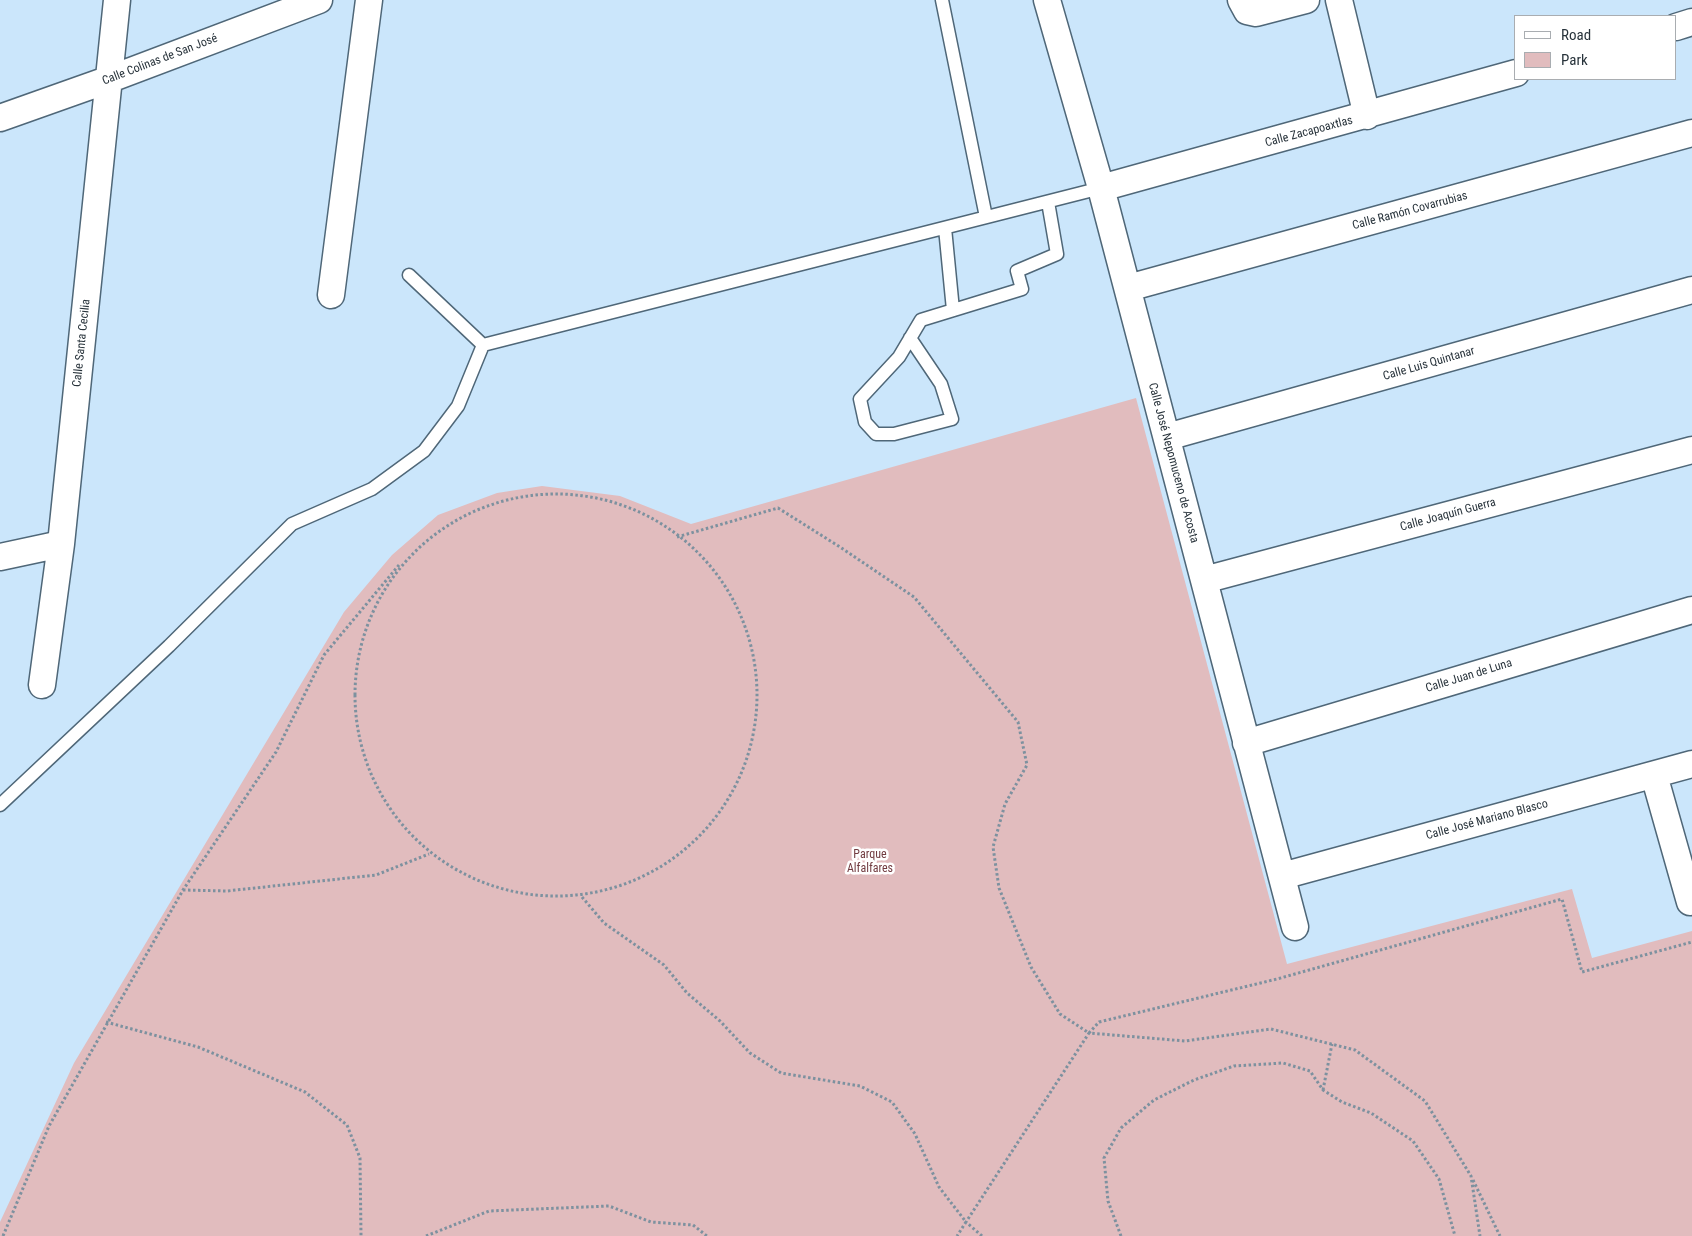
<!DOCTYPE html>
<html>
<head>
<meta charset="utf-8">
<style>
	body { margin:0 }
	#map { position:relative; width:1692px; height:1236px; overflow:hidden; background:#cbe6fb; font-family:"Roboto Condensed",sans-serif }
	canvas { display:block }
	.legend { position:absolute; left:1514px; top:15px; width:162px; height:65px; box-sizing:border-box; background:#fff; border:1px solid #a9adb1; margin:0; padding:6px 9px; list-style:none; font-size:15px; color:#28333b }
	.legend li { display:flex; align-items:center; gap:10px; height:25px }
	.legend b { width:25px; border:1px solid #a9adb1 }
</style>
</head>
<body>
<div id="map">
<canvas width="1692" height="1236"></canvas>
<ul class="legend">
<li><b style="height:6px;background:#fff"></b>Road</li>
<li><b style="height:14px;background:#e1bcbe"></b>Park</li>
</ul>
</div>
<script>
const context = document.querySelector('canvas').getContext('2d');
context.lineJoin = 'round';
function fillPath(path, color) { context.fillStyle = color; context.fill(path, 'evenodd'); }
function trace(path, color, width, dash) { context.strokeStyle = color; context.lineWidth = width; context.lineCap = dash ? 'butt' : 'round'; context.setLineDash(dash || []); context.stroke(path); }
function write(font, color, halo, rows, align = 'center') {
  context.font = font + ' "Roboto Condensed",sans-serif'; context.lineWidth = 5; context.setLineDash([]); context.textBaseline = 'middle'; context.strokeStyle = halo; context.fillStyle = color; for (const [text, x, y, turn = 0] of rows) {
    context.save(); context.translate(x, y); context.rotate((+turn || 0) * Math.PI / 180); context.textAlign = isNaN(turn) ? turn : align; if (halo) context.strokeText(text, 0, 0); context.fillText(text, 0, 0); context.restore();
  }
}
const green = new Path2D(`
	M1136,398L1287,964L1572,889L1592,958L1692,931V1236H0V1222L74,1063L344,612L392,555L438,515L497,493L542,486L620,496L691,524Z`);
const path = new Path2D(`
	M355 695a201 201 0 1 1 402 0a201 201 0 1 1-402 0Z
	M677,537L778,508L840,547L914,597L1018,722L1027,765L1005,804L993,847L999,888L1031,967L1060,1014L1089,1033L1099,1022L1277,979L1562,899L1582,972L1692,942
	M183,890L227,891L376,875L429,854
	M582,897L604,923L664,965L687,993L720,1021L750,1053L781,1073L860,1086L892,1102L915,1134L939,1187L966,1222L957,1236
	M106,1022L198,1047L305,1092L347,1125L360,1158L361,1236
	M1323,1090L1332,1044
	M1473,1180L1500,1236
	M3,1236L49,1126L183,890L276,752L324,655L399,565
	M426,1236L489,1211L609,1206L651,1222L693,1225L707,1236
	M982,1236L966,1222L1089,1033L1185,1041L1271,1029L1355,1050L1425,1101L1471,1176L1480,1236
	M1121,1236L1108,1201L1104,1158L1121,1128L1154,1100L1194,1080L1234,1066L1283,1063L1310,1071L1323,1090L1342,1102L1371,1113L1413,1141L1439,1179L1455,1236`);
const lane = new Path2D(`
	M942,0L986,217
	M945,228L953,310
	M409,275L483,345L1101,188
	M910,338L941,384L952,419L894,434H876L865,422L860,399L899,357L921,320L1022,289L1017,271L1057,254L1048,202
	M0,805L169,646L292,524L372,489L424,451L458,406L483,345`);
const street = new Path2D(`
	M1047,0L1101,188L1295,927
	M1241,0L1247,11L1256,13L1306,0
	M1339,0L1367,116
	M1676,27L1692,22
	M0,118L110,79L319,0
	M1101,188L1516,73
	M1128,288L1692,133
	M331,295L369,0
	M1167,437L1692,290
	M0,557L61,544
	M1204,580L1692,450
	M42,685L61,544L117,0
	M1246,743L1692,610
	M1654,775L1690,902
	M1282,876L1692,764`);
const streetNames = [
	["Calle Colinas de San José",160,60,-21],
	["Calle Zacapoaxtlas",1309,132,-15],
	["Calle Ramón Covarrubias",1410,211,-15],
	["Calle Santa Cecilia",82,343,-84],
	["Calle Luis Quintanar",1429,364,-16],
	["Calle José Nepomuceno de Acosta",1173,463,75],
	["Calle Joaquín Guerra",1448,515,-15],
	["Calle Juan de Luna",1469,676,-17],
	["Calle José Mariano Blasco",1487,820,-15]
];
const parkNames = [
	["Parque",870,855],
	["Alfalfares",870,869]
];
fillPath(green, '#e1bcbe');
trace(lane, '#4f6778', 15);
trace(street, '#4f6778', 29);
trace(path, '#7d919f', 3, [2.5, 2.5]);
trace(lane, '#fff', 12);
trace(street, '#fff', 26);
write('12px', '#28333b', '#fff', streetNames);
write('12px', '#713b40', '#fff', parkNames);
</script>
</body>
</html>
